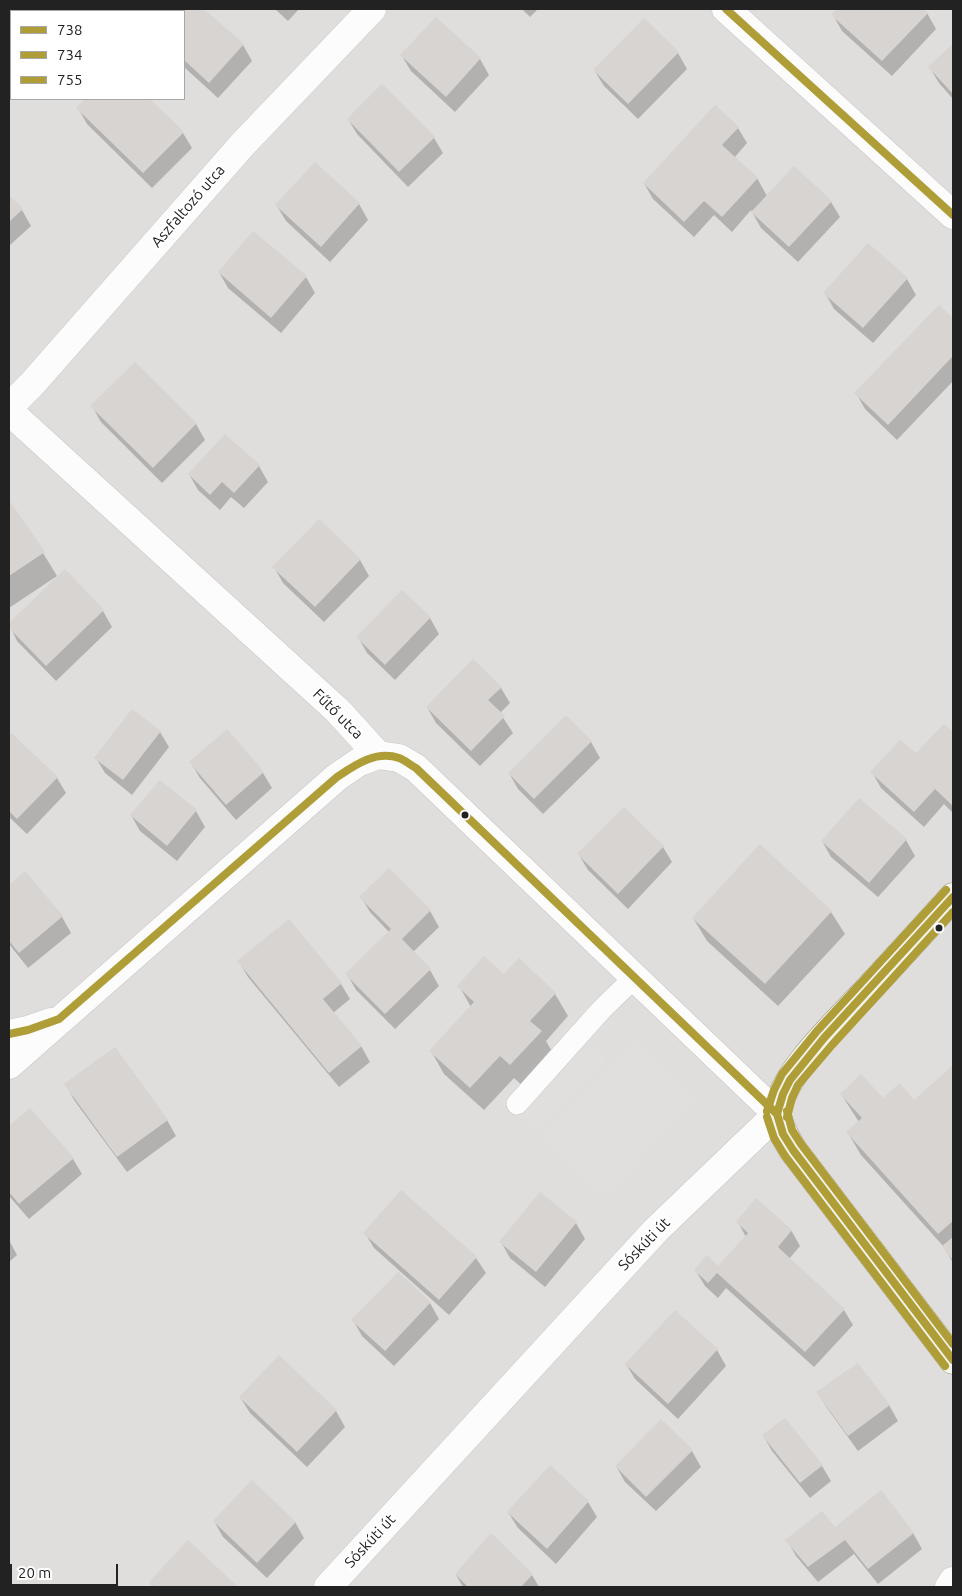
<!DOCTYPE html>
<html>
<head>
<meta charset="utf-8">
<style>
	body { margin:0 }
	#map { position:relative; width:962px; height:1596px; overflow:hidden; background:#f0eeeb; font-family:Ubuntu,sans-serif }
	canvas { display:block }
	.frame { position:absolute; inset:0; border:10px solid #222; pointer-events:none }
	.legend { position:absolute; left:10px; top:10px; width:175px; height:90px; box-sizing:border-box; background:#fff; border:1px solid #a7a7a7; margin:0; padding:6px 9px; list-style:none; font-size:15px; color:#222 }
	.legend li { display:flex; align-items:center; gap:10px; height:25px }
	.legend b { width:25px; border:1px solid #a7a7a7 }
	.scale { position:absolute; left:10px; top:1564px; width:108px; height:22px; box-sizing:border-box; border:2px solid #222; border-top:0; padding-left:6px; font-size:15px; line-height:18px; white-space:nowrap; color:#222; -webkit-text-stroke:4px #fff; paint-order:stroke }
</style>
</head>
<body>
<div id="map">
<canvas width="962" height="1596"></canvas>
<div class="frame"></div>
<ul class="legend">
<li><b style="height:6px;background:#af9e37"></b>738</li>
<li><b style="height:6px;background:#af9e37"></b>734</li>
<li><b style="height:6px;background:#af9e37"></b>755</li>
</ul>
<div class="scale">20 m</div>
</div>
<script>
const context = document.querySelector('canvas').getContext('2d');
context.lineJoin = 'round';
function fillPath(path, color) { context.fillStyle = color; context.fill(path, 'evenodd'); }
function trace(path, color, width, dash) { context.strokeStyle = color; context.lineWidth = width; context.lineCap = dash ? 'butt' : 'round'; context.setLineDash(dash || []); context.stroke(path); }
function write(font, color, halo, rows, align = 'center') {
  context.font = font + ' Ubuntu,sans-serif'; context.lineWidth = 5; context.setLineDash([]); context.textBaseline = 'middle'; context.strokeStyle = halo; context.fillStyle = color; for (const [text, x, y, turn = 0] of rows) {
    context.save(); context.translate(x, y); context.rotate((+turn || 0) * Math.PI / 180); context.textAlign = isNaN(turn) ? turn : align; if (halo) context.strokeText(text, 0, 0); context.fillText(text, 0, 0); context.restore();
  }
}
const residential = new Path2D(`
	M9,9H953V1587H9ZM11,11H184V99H11Z`);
const parking = new Path2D(`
	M591,997L618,1023L592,1047L607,1060L538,1135L499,1100Z
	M633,1038L697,1101L605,1198L540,1137Z`);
const shadow = new Path2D(`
	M149,9H202L243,45L252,61L218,98L184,67V11H147Z
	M275,9H299L288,21Z
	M522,9H538L530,17Z
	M839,9H921L927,13L936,29L892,76L842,31L833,15Z
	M436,19L480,59L489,75L455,112L411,71L402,56Z
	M953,45V99L939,83L930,68Z
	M678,53L687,69L638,119L604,86L594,70Z
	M87,99H148L183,133L192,148L152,188L87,124L78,108Z
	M348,119L434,138L443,153L408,187L357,134Z
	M738,128L747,143L734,158L757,178L767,196L831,202L840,217L798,262L761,228L751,210L732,232L714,215L694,237L653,199L644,183Z
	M315,164L359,204L368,220L330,262L286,221L277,206Z
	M9,197L22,210L31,226L9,246Z
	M253,233L306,277L315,293L281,333L228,288L219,272Z
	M907,279L916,295L873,343L834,309L825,293Z
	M939,306L953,320V381L897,440L865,409L856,393Z
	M135,363L196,424L205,440L162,483L101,422L92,406Z
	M259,466L268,482L244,508L231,497L220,510L198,490L189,474Z
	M9,502L43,553L57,576L9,608Z
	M319,521L360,560L369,576L324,622L283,583L274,567Z
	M65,571L103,611L112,627L56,681L17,641L9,624Z
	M402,591L430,618L439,634L395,680L367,653L358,637Z
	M501,688L510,703L500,713L513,733L480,766L436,723L427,707Z
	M566,717L591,742L600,758L543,814L518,789L509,773Z
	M944,725L953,734V813L944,804L924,827L881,788L872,772L916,755Z
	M227,731L263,773L272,788L236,820L200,778L191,763Z
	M160,732L169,747L132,795L105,773L96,758Z
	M12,734L57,778L66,793L27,834L9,817V737Z
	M196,811L205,827L177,861L140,831L131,815Z
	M906,840L915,856L878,897L831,857L822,841Z
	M760,846L831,912L845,934L778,1006L707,941L693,918Z
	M663,847L672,862L628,909L588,870L579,855Z
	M389,870L430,911L439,927L413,952L430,970L439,986L395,1029L356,990L347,974L389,932L370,912L361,897Z
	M25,873L62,917L71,933L28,968L9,944V886Z
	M239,962L341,984L350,999L333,1013L361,1046L370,1062L339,1087L248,977Z
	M504,976L555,994L568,1016L546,1041L554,1055L524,1087L514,1078L484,1110L444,1074L431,1051L471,1007L459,986Z
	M953,1066V1263L944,1247L861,1155L848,1133L859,1122L841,1094L883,1100L914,1101Z
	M66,1084L167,1120L176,1136L127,1172L74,1100Z
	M30,1109L73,1159L82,1174L29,1219L9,1196V1128Z
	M401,1192L476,1258L486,1273L449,1315L374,1248L365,1233Z
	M540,1194L576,1223L585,1239L545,1287L510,1258L501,1242Z
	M738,1222L791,1230L800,1246L789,1259L844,1310L853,1325L814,1367L726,1288L718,1298L705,1286L696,1271L718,1268L746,1237Z
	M9,1240L17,1255L9,1262Z
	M430,1303L439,1319L394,1366L362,1336L353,1320Z
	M675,1312L717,1350L726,1366L678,1419L635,1379L626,1364Z
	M279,1357L336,1411L345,1427L307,1467L250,1413L240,1397Z
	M818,1393L889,1405L898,1421L858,1451L827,1408Z
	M763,1435L822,1466L831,1481L810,1498L772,1451Z
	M692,1451L701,1467L656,1511L625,1482L616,1466Z
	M588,1502L597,1517L556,1564L518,1528L508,1512Z
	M214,1521L295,1522L304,1538L267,1578L223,1537Z
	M913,1533L922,1549L878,1584L854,1554L818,1582L796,1556L787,1540Z
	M491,1535L532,1575L539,1587H463L456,1575Z
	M189,1542L236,1587H153L150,1582Z`);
const building = new Path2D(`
	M147,9H204L244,44L209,83L184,60V11H145Z
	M837,9H923L928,13L882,61L831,15Z
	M436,17L481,58L446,97L400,55Z
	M644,18L679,52L628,104L593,70Z
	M953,44V94L928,67Z
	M382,84L435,137L399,172L347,119Z
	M85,99H150L184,132L143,173L76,108Z
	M715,105L739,127L722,145L758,178L722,217L704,201L684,222L643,183Z
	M315,162L360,203L321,247L275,205Z
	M794,166L832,201L789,247L751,212Z
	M9,195L23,209L9,222Z
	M253,231L307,276L271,318L218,272Z
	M868,243L908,278L863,328L823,293Z
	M939,305L953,318V356L888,425L854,393Z
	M135,362L197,423L153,468L90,406Z
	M225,434L260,465L234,493L222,482L210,495L188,474Z
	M9,500L45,552L9,576Z
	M319,519L361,559L315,607L272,567Z
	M65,569L104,610L46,666L9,628V623Z
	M402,590L431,617L385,665L356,637Z
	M473,659L502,687L488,700L505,716L471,751L426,707Z
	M132,709L161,731L123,780L94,758Z
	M566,715L592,741L534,799L508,773Z
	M944,724L953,732V806L935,789L914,812L870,772L900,740L916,753Z
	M227,729L264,772L226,805L189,762Z
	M11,733L58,777L17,819L9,811V736Z
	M160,780L197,810L167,846L130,815Z
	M859,798L907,839L869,883L821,841Z
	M624,807L664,846L618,894L577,854Z
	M760,844L832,911L765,984L692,918Z
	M389,868L431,910L402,939L431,969L385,1014L345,974L391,929L359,897Z
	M25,871L63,916L19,953L9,941V885Z
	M289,919L342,983L323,999L362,1046L329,1073L237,961Z
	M484,956L504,974L519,958L556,993L530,1021L542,1031L510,1065L500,1056L470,1088L429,1051L474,1002L457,986Z
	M115,1047L168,1120L117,1157L64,1084Z
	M953,1065V1221L938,1234L846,1132L862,1118L840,1094L861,1074L883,1098L900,1083L914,1100Z
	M30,1108L74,1158L19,1204L9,1192V1126Z
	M401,1190L477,1257L439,1300L363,1233Z
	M540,1192L577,1222L536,1272L499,1242Z
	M756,1198L792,1230L778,1247L845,1309L805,1352L717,1273L708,1283L694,1270L707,1255L718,1266L748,1233L736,1222Z
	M953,1237V1261L942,1246Z
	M398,1272L431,1302L385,1351L351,1320Z
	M675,1310L718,1349L668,1404L625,1364Z
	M279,1355L337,1410L297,1452L239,1397Z
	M858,1363L890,1405L848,1436L816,1392Z
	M785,1418L823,1465L800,1483L762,1435Z
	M661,1419L693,1450L646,1497L615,1466Z
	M550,1465L589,1501L547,1549L507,1512Z
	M252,1480L296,1522L257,1563L213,1521Z
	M881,1490L914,1533L868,1569L845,1540L808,1567L785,1540L822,1511L835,1527Z
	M491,1533L533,1574L521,1587H468L455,1574Z
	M188,1540L238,1587H154L149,1582Z`);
const lane = new Path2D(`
	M517,1104L602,1009L634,978`);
const street = new Path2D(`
	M726,9L953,215
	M9,407L32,384L243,144L372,9
	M9,411L338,711L378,755L399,758L416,768L777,1114L656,1230L328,1587
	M9,1034L28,1030L51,1022
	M9,1065L337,777L359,762L378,755
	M949,1587L953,1581`);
const secondary = new Path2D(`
	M953,897C924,929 895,961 865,993C838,1022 784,1072 777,1111C776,1122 787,1140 793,1150L953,1360`);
const bus1 = new Path2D(`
	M726,9L953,215
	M9,1034L28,1030L59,1019L337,777C355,765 376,750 399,758C405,760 410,765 416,768L777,1114L783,1134L793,1150L953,1360
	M777,1114L783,1094L790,1080L824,1038L953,897`);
const bus2 = new Path2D(`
	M767,1117L774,1138L785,1156L945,1366
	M787,1117L792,1098L798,1085L832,1045L953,912`);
const bus3 = new Path2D(`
	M767,1111L774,1090L782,1074L817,1031L946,890
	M787,1111L792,1130L801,1144L953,1344`);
const markers = [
	[465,815,4.5,"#222"],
	[939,928,4.5,"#222"]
];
const streetNames = [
	["Aszfaltozó utca",188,206,-49],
	["Fűtő utca",338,714,45],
	["Sóskúti út",644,1244,-46],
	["Sóskúti út",370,1541,-47]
];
fillPath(residential, '#dfdedc');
fillPath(parking, '#e0dfde');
fillPath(shadow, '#0003');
fillPath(building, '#d7d4d2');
trace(lane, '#c9c8c7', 22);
trace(street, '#c9c8c7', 29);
trace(secondary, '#999a82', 29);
trace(lane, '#fdfcfc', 21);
trace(street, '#fdfcfc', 28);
trace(secondary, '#f4f4ed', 28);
trace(bus1, '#af9e37', 8);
trace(bus2, '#af9e37', 8);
trace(bus3, '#af9e37', 8);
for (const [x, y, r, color] of markers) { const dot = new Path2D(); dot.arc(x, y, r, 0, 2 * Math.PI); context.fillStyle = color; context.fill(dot); trace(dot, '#fff', 2); }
write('15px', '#222', '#fff', streetNames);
</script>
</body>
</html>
